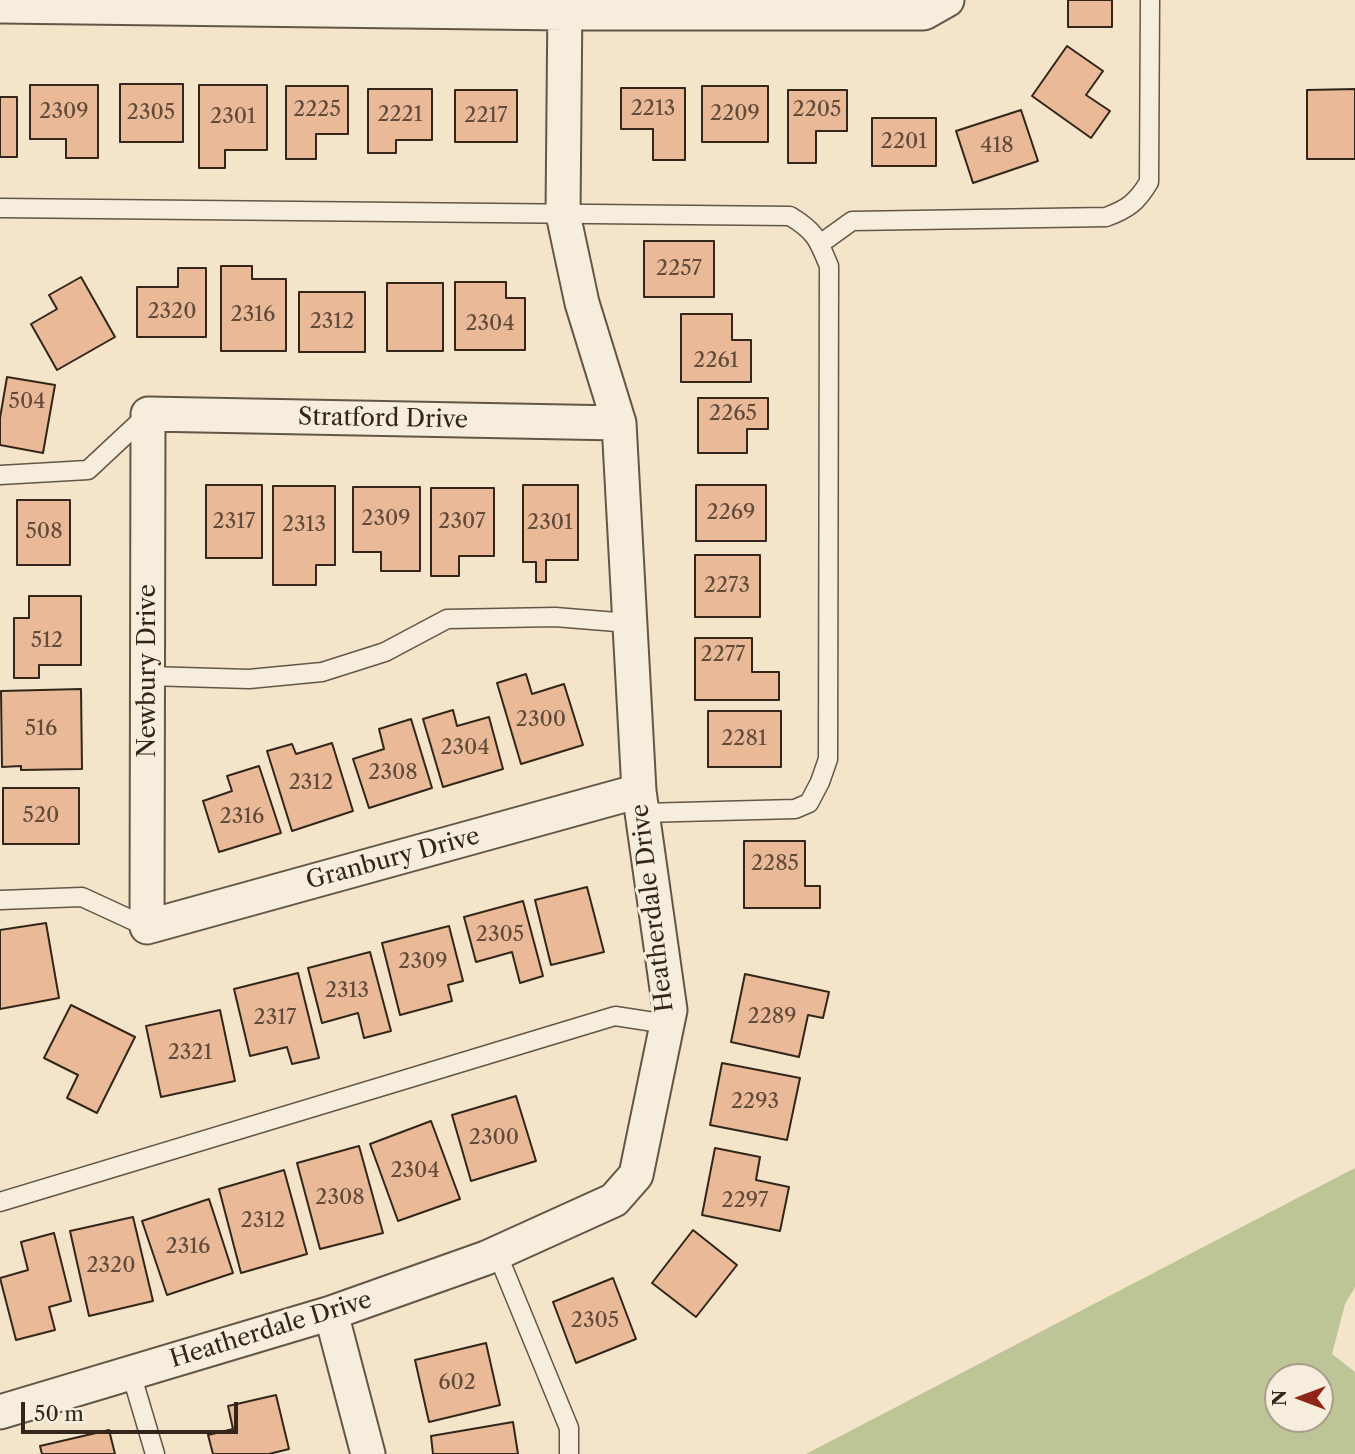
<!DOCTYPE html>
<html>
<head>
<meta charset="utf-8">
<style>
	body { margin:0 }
	#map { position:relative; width:1355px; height:1454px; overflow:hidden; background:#f3e4ca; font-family:"Libre Caslon Text",serif }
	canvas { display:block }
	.north { position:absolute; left:1264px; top:1363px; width:70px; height:70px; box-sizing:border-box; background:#f7eddd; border:2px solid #a89d8f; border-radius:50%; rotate:270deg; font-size:19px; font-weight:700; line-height:28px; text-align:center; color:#32261b }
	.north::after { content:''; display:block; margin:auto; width:24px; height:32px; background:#8f2418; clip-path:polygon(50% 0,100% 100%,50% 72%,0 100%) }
	.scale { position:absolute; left:21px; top:1402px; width:217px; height:32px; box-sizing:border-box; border:4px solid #32261b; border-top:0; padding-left:9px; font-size:21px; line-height:24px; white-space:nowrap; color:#32261b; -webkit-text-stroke:5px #f7eddd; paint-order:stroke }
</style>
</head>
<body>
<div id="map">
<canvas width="1355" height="1454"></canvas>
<div class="north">N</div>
<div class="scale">50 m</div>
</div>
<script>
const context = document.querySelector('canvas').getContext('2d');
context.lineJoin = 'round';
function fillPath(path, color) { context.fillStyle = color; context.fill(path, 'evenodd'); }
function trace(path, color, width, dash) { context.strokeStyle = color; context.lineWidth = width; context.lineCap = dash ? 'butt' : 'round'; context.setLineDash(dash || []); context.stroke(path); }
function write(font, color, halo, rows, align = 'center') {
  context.font = font + ' "Libre Caslon Text",serif'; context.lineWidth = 6; context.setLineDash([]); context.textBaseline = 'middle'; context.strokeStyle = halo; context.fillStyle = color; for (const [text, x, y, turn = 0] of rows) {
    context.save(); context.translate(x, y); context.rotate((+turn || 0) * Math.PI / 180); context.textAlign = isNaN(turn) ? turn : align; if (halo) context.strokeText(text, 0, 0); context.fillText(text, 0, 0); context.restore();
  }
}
const green = new Path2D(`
	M1355,1168V1287L1345,1304L1332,1354L1355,1372V1454H806ZM1278,1377H1320V1419H1278Z`);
const building = new Path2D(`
	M1068,0H1112V27H1068Z
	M1067,46L1103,71L1086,95L1110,111L1091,138L1032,96Z
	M120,84H183V142H120Z
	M30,85H98V158H66V139H30Z
	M199,85H267V150H225V168H199Z
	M286,86H348V134H316V159H286Z
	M702,86H768V142H702Z
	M621,88H685V160H653V129H621Z
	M368,89H432V140H396V153H368Z
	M1355,89V159H1307V90Z
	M455,90H517V142H455Z
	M788,90H847V131H816V163H788Z
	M0,97H17V157H0Z
	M1021,110L1038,161L973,183L956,131Z
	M872,118H936V166H872Z
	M644,241H714V297H644Z
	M221,266H252V279H286V351H221Z
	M178,268H206V337H137V287H178Z
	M81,277L115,337L57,370L31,324L57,309L49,295Z
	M455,282H506V298H525V350H455Z
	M387,283H443V351H387Z
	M299,292H365V352H299Z
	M681,314H732V340H751V382H681Z
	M7,377L55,385L43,453L0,445V418Z
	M698,398H768V429H747V453H698Z
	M206,485H262V558H206Z
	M523,485H578V560H546V582H536V562H523Z
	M696,485H766V541H696Z
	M273,486H335V565H316V585H273Z
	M353,487H420V571H381V552H353Z
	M431,488H494V556H459V576H431Z
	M17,500H70V565H17Z
	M695,555H760V617H695Z
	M29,596H81V665H39V678H14V618H29Z
	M695,638H752V672H779V700H695Z
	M526,674L532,694L564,684L583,745L521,764L497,683Z
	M81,689L82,769L21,770V766L2,767L1,691Z
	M453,710L457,726L489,717L503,769L443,787L423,719Z
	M708,711H781V767H708Z
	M411,719L432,788L369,808L353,759L384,749L379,729Z
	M332,743L353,811L292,831L267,751L292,744L296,754Z
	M259,766L281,833L219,852L203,801L232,791L227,776Z
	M3,788H79V844H3Z
	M744,841H805V886H820V908H744Z
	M587,887L604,952L551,965L535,900Z
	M523,901L543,976L520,983L512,952L476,962L464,917Z
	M46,923L59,998L0,1009V930Z
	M449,926L463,981L448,985L452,1001L400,1015L382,943Z
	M370,952L391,1031L364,1038L358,1013L322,1023L308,968Z
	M298,973L319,1058L292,1064L287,1047L250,1056L234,989Z
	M745,974L829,992L823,1018L808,1015L799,1057L731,1042Z
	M71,1005L135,1037L97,1113L67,1098L78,1075L44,1058Z
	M220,1010L235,1081L161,1097L146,1026Z
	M722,1063L800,1078L787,1140L710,1125Z
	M516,1096L536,1161L471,1181L452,1115Z
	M431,1121L460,1199L398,1221L370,1144Z
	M359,1146L383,1233L320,1249L297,1163Z
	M715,1148L760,1157L756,1180L789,1187L780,1231L702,1215Z
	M284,1170L307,1254L241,1273L219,1189Z
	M209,1199L233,1273L167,1295L142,1221Z
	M133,1217L153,1301L89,1316L70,1231Z
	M693,1230L737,1265L696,1317L652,1283Z
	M54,1233L71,1301L49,1307L55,1330L16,1340L0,1278L28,1270L21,1242Z
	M613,1278L636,1339L576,1363L553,1302Z
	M486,1343L500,1405L429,1422L415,1360Z
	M276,1395L289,1449L269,1454H213L208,1435L233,1429L228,1406Z
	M513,1422L518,1454H433L431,1436Z
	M109,1430L115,1454H42L40,1446Z`);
const lane = new Path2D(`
	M0,208L790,216C815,231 818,239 829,266L828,759L820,782L809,803L795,809L642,813
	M820,244L852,221L1106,217C1128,209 1137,202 1149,182L1150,0
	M0,475L88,470L148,414
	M148,676L249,679L322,672L385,652L447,619L555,617L629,623
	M0,900L82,897L147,927
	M0,1202L615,1016L667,1024
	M497,1253L569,1428V1454
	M131,1373L155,1454`);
const street = new Path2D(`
	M0,6L564,13H924L947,0
	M619,423L148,414L147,927L639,791
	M331,1313L368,1454
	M0,1412L331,1313L486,1258L614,1200L636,1175L670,1010L639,791L619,423L582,303L563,214L565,0`);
const numberNames = [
	["2213",653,109],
	["2225",317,110],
	["2205",817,110],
	["2309",64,112],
	["2305",151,113],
	["2209",735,114],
	["2221",400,115],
	["2217",486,116],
	["2301",233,117],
	["2201",904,142],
	["418",997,146],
	["2257",679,269],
	["2320",172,312],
	["2316",253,315],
	["2312",332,322],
	["2304",490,324],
	["2261",716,361],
	["504",27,402],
	["2265",733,414],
	["2269",731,513],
	["2309",386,519],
	["2317",234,522],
	["2307",462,522],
	["2301",550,523],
	["2313",304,525],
	["508",44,532],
	["2273",727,586],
	["512",47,641],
	["2277",723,655],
	["2300",541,720],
	["516",41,729],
	["2281",744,739],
	["2304",465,748],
	["2308",393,773],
	["2312",311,783],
	["520",41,816],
	["2316",242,817],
	["2285",775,864],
	["2305",500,935],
	["2309",423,962],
	["2313",347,991],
	["2289",772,1017],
	["2317",275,1018],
	["2321",190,1053],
	["2293",755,1102],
	["2300",494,1138],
	["2304",415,1171],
	["2308",340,1198],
	["2297",745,1201],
	["2312",263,1221],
	["2316",188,1247],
	["2320",111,1266],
	["2305",595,1321],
	["602",457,1383]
];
const streetNames = [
	["Stratford Drive",383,419,1],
	["Newbury Drive",148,671,-90],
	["Granbury Drive",393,859,-15],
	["Heatherdale Drive",653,908,-97],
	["Heatherdale Drive",271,1330,-17]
];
fillPath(green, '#bdc495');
fillPath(building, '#eab997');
trace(building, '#32261b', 2);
trace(lane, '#625647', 21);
trace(street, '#625647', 37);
trace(lane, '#f7eddd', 18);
trace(street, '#f7eddd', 33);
write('21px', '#604b3a', null, numberNames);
write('24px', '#32261b', '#f7eddd', streetNames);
</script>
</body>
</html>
